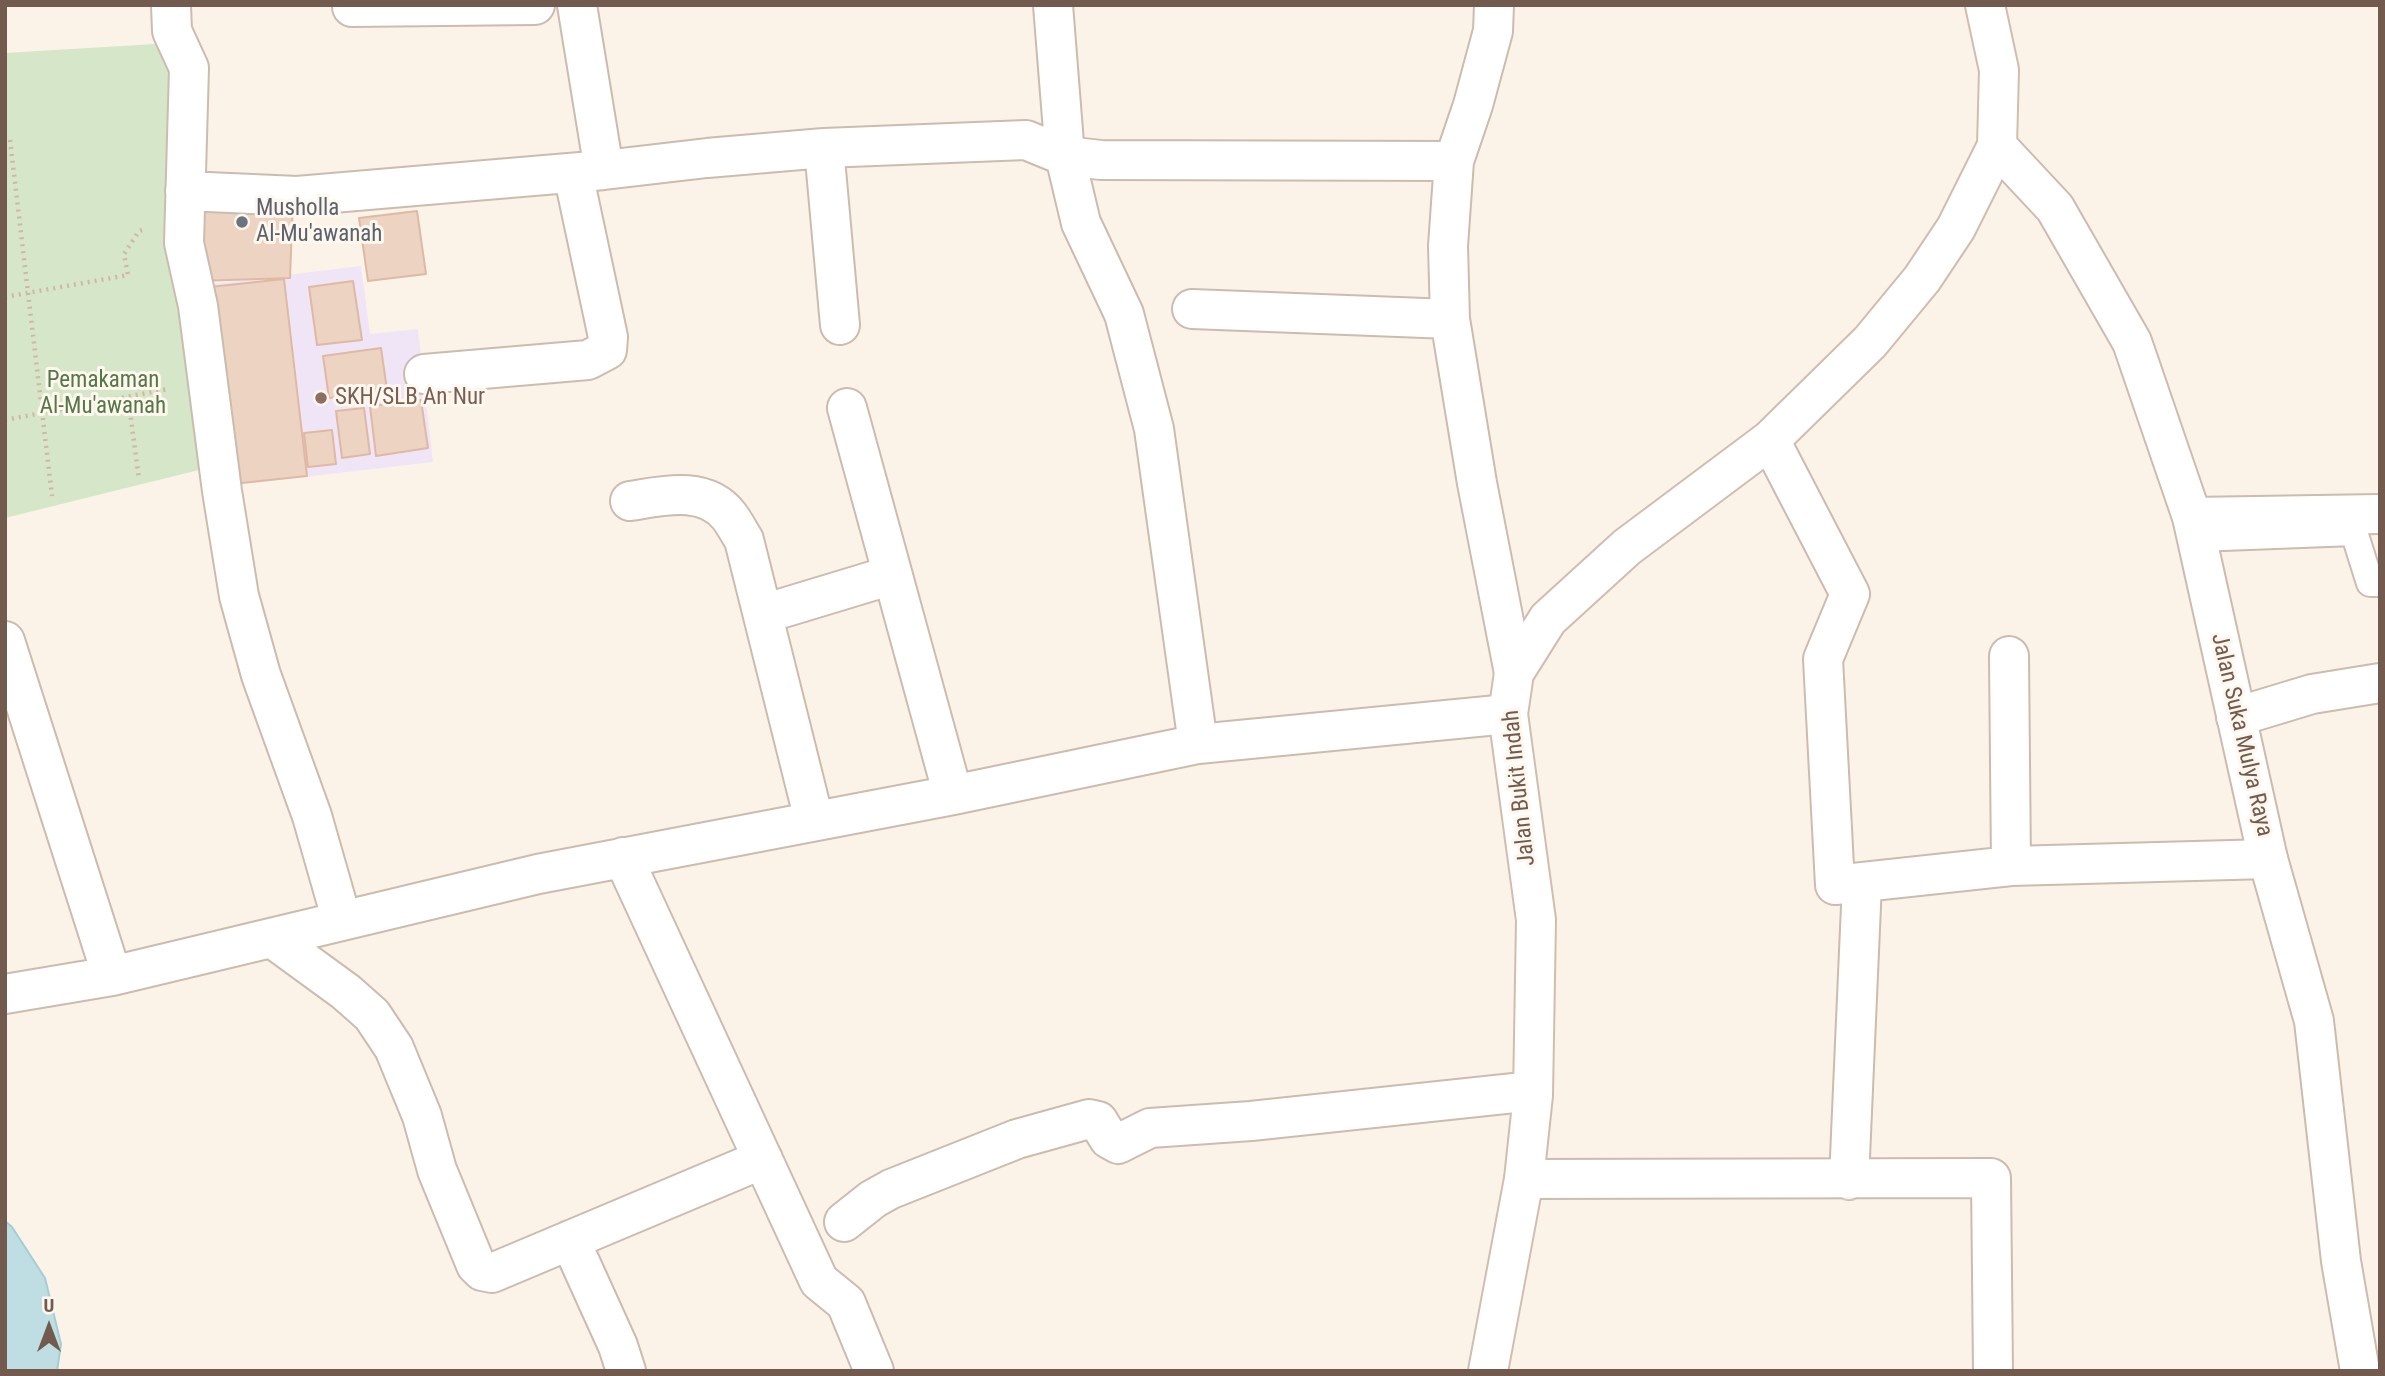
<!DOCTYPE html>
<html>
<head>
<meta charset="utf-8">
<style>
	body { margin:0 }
	#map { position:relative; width:2385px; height:1376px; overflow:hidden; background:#fbf3e8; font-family:"Roboto Condensed",sans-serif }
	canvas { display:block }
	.frame { position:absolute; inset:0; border:7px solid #725b4e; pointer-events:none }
	.north { position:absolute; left:14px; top:1292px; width:70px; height:70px; -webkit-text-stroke:5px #fdf7ee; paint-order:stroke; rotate:0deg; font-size:19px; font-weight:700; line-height:28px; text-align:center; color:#725b4e }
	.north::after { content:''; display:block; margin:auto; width:24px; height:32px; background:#725b4e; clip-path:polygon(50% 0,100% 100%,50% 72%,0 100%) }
</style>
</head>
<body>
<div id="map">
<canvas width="2385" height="1376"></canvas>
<div class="frame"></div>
<div class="north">U</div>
</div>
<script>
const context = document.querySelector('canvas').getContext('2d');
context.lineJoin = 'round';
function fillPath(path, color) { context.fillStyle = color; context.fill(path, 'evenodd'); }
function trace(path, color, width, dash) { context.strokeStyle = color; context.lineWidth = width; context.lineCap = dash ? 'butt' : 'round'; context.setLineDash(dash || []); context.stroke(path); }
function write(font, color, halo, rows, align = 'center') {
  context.font = font + ' "Roboto Condensed",sans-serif'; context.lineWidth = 6; context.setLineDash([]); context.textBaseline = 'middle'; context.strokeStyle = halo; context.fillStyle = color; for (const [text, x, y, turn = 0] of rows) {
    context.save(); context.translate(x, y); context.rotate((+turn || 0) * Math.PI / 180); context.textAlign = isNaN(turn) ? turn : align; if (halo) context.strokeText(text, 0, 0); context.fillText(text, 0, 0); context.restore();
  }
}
const education = new Path2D(`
	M361,266L370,334L418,329L433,462L228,486L202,285Z`);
const green = new Path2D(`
	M172,43L211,467L5,518V53Z`);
const water = new Path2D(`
	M5,1221L12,1227L45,1278L61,1344L57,1371H5Z`);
const building = new Path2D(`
	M194,195L293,199L290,278L198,281Z
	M417,211L426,274L368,281L359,218Z
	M284,279L307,476L232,484L210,287Z
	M353,281L362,340L317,345L309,287Z
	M381,348L387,390L329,398L323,356Z
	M421,400L428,448L376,456L370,406Z
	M364,408L370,454L342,458L336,411Z
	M332,430L336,464L308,467L304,433Z`);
const path = new Path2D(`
	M10,140L52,496
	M5,297L128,275L124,254L139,231L142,230
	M128,397L139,479
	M5,420L168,389`);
const service = new Path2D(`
	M2197,538L2354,532L2370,583H2380`);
const minor = new Path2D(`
	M171,5L172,31L189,68L184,243L198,306L222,491L239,596L261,675L312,816L342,921
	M577,5L604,170
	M1494,5L1493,31L1473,105L1454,161L1448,246L1450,319L1477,483L1514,673
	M352,7L535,5
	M824,148L840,325
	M185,191L297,196L604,170L707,158L824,148L1026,140L1065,156L1101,160L1454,161
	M1192,309L1450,319
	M424,374L588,360L607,350L608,337L573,173
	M847,408L953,795
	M1770,440L1850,594L1823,659L1835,885L2011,866L2268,859
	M630,501C662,496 705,485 729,516C735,524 739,532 744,540L814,820
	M2192,517L2380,514
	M783,608L892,575
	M5,641L112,976
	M2009,656L2011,866
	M2236,717L2312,694L2380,683
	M1198,744L1508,714
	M623,857L819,1281L846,1303L874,1371
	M272,938L346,992L372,1015L394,1048L422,1116L437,1170L476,1265L482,1271L492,1273L763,1159
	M5,994L112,976L538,874L953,795L1198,744L1154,429L1124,314L1081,223L1065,156L1053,5
	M1524,1179L1991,1178L1993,1371
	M1849,1180L1862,883
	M844,1222L873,1199L891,1189L1017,1139L1089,1119L1098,1121L1109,1139L1118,1144L1150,1128L1251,1121L1533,1091
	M570,1240L618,1346L626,1371`);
const tertiary = new Path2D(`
	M1997,146L2055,208L2132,342L2192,517L2268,859L2314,1021L2341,1261L2360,1371`);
const secondary = new Path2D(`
	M1488,1371L1524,1179L1533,1095L1536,920L1508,714L1514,673L1548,619L1627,547L1770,440L1870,342L1922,279L1956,228L1997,146L1999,70L1985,5`);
const markers = [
	[242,222,7,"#6b7280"],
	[321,398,7,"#8d6e63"]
];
const worshipNames = [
	["Musholla",256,209],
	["Al-Mu'awanah",256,235]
];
const parkNames = [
	["Pemakaman",103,381],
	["Al-Mu'awanah",103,407]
];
const educationNames = [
	["SKH/SLB An Nur",335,398]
];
const streetNames = [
	["Jalan Suka Mulya Raya",2241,735,77],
	["Jalan Bukit Indah",1520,788,-96]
];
fillPath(education, '#f0e5f7');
fillPath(green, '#d5e7c8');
fillPath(water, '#bedee3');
trace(water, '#a5cdd3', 2);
fillPath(building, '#edd3c2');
trace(building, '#dfb9a4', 2);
trace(service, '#ccbbaf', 30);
trace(minor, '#ccbbaf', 42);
trace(tertiary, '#ccbbaf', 42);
trace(secondary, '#d0bdb0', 42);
trace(path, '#d2b6a5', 4.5, [2, 5]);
trace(service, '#fff', 26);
trace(minor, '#fff', 38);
trace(tertiary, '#fff', 38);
trace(secondary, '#fff', 38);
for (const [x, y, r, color] of markers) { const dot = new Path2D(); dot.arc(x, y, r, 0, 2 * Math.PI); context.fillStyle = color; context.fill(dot); trace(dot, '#fdf7ee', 2.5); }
write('23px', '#5b616d', '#fdf7ee', worshipNames, 'left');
write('23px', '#567747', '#fdf7ee', parkNames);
write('23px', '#785e54', '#fdf7ee', educationNames, 'left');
write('23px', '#725b4e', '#fdf7ee', streetNames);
</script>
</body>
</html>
